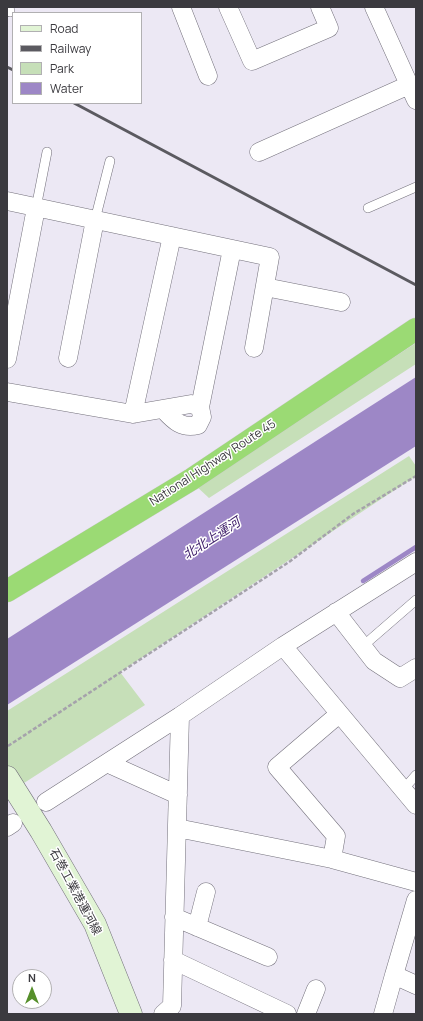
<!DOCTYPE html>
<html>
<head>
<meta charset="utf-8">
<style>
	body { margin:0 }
	#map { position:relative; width:423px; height:1021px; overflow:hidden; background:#ece8f4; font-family:Manrope,sans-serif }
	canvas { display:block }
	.frame { position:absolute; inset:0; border:8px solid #3b3a3f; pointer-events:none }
	.legend { position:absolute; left:12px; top:12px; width:130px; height:92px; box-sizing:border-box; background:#fff; border:1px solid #b1b0b2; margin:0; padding:5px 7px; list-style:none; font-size:12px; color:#3b3a3f }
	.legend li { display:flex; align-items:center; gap:8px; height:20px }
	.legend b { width:20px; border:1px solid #b1b0b2 }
	.north { position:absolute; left:12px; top:969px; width:40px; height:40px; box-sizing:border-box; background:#fff; border:1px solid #b1b0b2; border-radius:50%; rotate:0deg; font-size:11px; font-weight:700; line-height:16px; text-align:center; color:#3b3a3f }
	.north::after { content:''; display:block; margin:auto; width:14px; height:18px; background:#568f2b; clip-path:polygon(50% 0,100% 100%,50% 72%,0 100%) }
</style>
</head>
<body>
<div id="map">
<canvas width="423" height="1021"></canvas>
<div class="frame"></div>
<ul class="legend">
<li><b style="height:5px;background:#e1f4d5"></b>Road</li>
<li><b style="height:5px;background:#5b5a60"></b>Railway</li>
<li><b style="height:11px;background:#c6dfb8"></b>Park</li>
<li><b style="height:11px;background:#9d87c6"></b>Water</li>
</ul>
<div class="north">N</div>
</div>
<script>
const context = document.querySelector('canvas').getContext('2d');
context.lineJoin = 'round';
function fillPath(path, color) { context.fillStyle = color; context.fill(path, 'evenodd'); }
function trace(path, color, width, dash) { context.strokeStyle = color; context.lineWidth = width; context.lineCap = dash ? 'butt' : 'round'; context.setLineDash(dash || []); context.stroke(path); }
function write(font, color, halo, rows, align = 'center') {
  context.font = font + ' Manrope,"Noto Sans JP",sans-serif'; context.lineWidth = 3; context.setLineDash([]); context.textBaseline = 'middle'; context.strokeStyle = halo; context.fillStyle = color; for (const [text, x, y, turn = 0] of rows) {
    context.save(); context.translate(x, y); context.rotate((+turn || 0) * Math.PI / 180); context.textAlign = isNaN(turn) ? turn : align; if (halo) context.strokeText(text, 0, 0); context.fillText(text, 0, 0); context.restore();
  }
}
const green = new Path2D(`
	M416,343V364L209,498L195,485Z
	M409,456L416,466V476L120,672L145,705L7,794V711Z`);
const water = new Path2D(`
	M416,377V446L7,705V639Z`);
const stream = new Path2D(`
	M363,581L416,547`);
const path = new Path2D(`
	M8,746L289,562L353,514L416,476`);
const lane = new Path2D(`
	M9,7L10,12
	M36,208L47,152
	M368,208L416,187
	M95,220L110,161
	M363,646L416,600
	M403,790L416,775`);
const street = new Path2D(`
	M181,7L208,76
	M228,7L252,61L329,28L320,7
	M374,7L416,100
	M259,152L409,85
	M7,201L270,257L254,348
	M265,287L341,302
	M68,358L95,220
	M7,359L36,208
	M7,392L133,414L191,404L200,407L202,417L198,425C182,429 174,421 164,410
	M200,407L232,249
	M133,414L172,236
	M336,612L374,661L400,678L416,668
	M283,646L416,805
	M107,763L178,795
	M46,802L180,716L283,646L416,562
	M7,827L13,823
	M177,828L332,859L416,882
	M332,859L336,836L277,767L339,714
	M416,900L394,975L416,985
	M174,917L268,957
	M197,927L206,892
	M173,960L287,1014
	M163,1014L172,1006L180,716
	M306,1014L316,989
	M383,1014L394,975`);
const secondary = new Path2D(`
	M7,777L41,831L95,924L131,1014`);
const highway = new Path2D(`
	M7,591L192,479L416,329`);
const rail = new Path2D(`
	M7,67L13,70
	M74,103L416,285`);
const streetNames = [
	["National Highway Route 45",213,463,-33],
	["石巻工業港運河線",75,892,62]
];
const waterNames = [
	["北北上運河",212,539,-33]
];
fillPath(green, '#c6dfb8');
fillPath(water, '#9d87c6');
trace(stream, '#9d87c6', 4.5);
trace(lane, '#74717c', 10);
trace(street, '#74717c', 19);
trace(secondary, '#74717c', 23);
trace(highway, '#cccccd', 23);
trace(path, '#a5a2ab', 2.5, [4, 2]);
trace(lane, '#fff', 9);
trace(street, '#fff', 18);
trace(secondary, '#e1f4d5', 22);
trace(highway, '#9bda74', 22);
trace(rail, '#5b5a60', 3);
write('12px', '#3b3a3f', '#fff', streetNames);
write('italic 13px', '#41216c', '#fff', waterNames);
</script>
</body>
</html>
